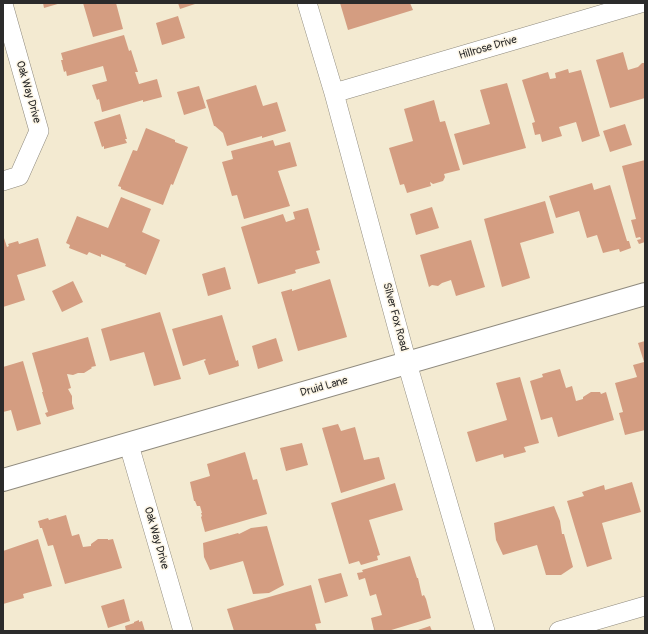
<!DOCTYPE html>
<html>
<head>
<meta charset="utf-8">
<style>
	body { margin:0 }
	#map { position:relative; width:648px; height:634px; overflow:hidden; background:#f3ead1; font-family:Pangolin,sans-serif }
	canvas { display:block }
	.frame { position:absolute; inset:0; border:4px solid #2b2b2b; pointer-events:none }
</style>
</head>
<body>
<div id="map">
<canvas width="648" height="634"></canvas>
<div class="frame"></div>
</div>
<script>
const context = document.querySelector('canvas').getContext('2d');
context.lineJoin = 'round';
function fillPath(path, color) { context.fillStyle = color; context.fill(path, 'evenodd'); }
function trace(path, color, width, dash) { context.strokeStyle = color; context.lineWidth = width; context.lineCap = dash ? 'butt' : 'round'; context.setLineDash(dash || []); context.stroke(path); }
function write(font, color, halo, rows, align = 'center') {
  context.font = font + ' Pangolin,sans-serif'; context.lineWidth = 3; context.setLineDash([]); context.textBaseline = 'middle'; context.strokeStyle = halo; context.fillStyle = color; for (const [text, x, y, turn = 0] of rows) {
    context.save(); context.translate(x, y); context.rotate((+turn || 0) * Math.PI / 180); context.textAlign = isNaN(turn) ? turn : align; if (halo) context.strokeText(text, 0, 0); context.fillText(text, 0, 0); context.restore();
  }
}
const building = new Path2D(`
	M43,3H61L44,8Z
	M83,3H116L123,29L93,37Z
	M178,3H198L180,9Z
	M340,3H410L413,10L348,30Z
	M178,16L185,38L162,45L156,23Z
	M124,35L129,51L131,50L138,72H135L139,84L157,79L162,97L143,102V100L102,112L99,99L97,100L92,85L107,81L103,66L67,76L66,71L64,72L61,60H63L61,53Z
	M623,52L628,70L638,67L642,63H645V98L610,108L596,60Z
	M568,69L569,73L581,70L600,136L582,142L576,122L559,127L562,136L542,142L540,134L535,135L532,123L535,122L522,80L548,72L550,79L556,78L555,73Z
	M507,83L526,148L463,165L454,134L490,124L480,90Z
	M256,85L263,106L277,102L286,131L262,138V136L227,146L223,133L215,126H214L206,100Z
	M199,86L206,108L184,115L177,92Z
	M434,100L440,122L445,121L460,170L444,174L445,177L443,181L433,184L430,182L431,186L407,193L404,184L400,185L389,148L413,141L404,109Z
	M120,114L127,139H125L127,143L104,149V146L102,147L94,122Z
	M625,124L632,145L610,152L603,131Z
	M146,128L175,140V142L188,147L173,185L171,184L163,205L121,189V187L118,186L133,150L137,151Z
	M273,140L275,146L290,142L297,166L278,171L290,206L244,219L237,195L232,196L222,162L233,159L231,151Z
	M645,160V242L639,244L637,240L641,239L640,237L636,238L631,220L636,219L622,166Z
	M592,183L594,190L610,185L627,241H629L631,248L620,252L619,249L603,253L597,235L587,238L579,211L556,218L549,196Z
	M121,197L151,209L142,232L160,240L146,275L125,266L126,264L101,254V257L89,252L87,255L69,248L70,245L66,243L77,216L108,228Z
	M545,201L554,233L520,243L530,278L502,287L484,219Z
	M432,207L439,228L416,235L410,214Z
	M308,208L320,250L316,251L320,263L295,270L296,273L258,284L241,227L283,214L286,222L295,219L293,212Z
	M3,235L7,247L9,246L8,244L18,241L19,244L38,238L46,266L17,275L25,300L3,307Z
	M471,240L485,287L456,296L451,280L442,283L438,286L432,285L429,287L420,255Z
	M225,267L231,289L208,296L202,274Z
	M330,279L347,337L298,351L281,292L292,289V291Z
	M73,281L83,302L62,312L52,291Z
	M160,312L181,379L154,386L144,352L110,361L101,329Z
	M222,315L236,361L238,360L239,366L209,375L204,361L206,360L205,359L183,366L172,329Z
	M88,337L96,366L91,367L92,368L84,373H78L73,375L67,374L71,388L68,389L72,396V403L74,409L47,417L45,413L48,412L42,392H43L32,353Z
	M276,338L283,361L258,369L252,346Z
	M645,341V430L625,435L619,413L623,412L615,383L637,377L633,365L644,362L638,343Z
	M23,361L41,424L17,431L11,410L3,412V367Z
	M560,369L566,388L572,386L576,401L583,399V397L591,392H600L601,394L606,392L614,420L558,437L552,417L541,420L530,381L543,377L542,374Z
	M520,377L539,443L524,447L526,452L504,458L503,454L476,462L467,432L507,420L496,383Z
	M338,424L341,431L355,427L364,460L379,457L385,479L341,493L322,428Z
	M302,443L308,465L286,471L280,448Z
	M245,452L253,480L257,479L267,514L205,532L201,517L202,516L201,513H202L200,506H197L195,501H194L190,482L210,476L207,464Z
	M632,482L641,512L602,523L612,559L587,567L567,501L584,496L582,492L604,485L605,490Z
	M395,483L403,510L369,520L380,555L377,556L378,560L361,565L359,561L349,564L331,503Z
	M554,506L560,521L562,534H564L573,567L561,575H546L537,545L503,555L496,540L494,523Z
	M66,515L72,536L79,534L83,547L91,546V544L98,539H108V540L113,539L122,568L65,584L53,545L48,546L42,528H40L38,521L48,518L49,520Z
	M267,526L284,585L269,593L253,594L243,561L210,570L204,557L203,543L238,533L239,534L251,528Z
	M38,539L52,586L23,594L24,598L3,604V551Z
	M410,556L417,578H418L422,596L424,595L426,599L431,618L388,631H374L371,618L382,615L376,594L370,596L365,578L359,580L357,573L363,572L362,570Z
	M341,573L348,596L325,603L318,579Z
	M311,585L321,623L315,624L317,631H234L227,609Z
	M124,599L130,621L108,628L101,606Z
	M139,620V622L142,621L145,631H126L125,626L134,623V622Z
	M430,626L432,631H415Z`);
const street = new Path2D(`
	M307,3L334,93L407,363L485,631
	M3,4L39,131L19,176L3,181
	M334,93L641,3
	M129,445L183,631
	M559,631L645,606`);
const secondary = new Path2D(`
	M3,480L645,294`);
const streetNames = [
	["Hillrose Drive",488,48,-16],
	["Oak Way Drive",28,92,74],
	["Silver Fox Road",395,317,75],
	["Druid Lane",324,387,-16],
	["Oak Way Drive",156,538,74]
];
fillPath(building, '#d49d81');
trace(street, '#8f8a7e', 20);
trace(secondary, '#8f8a7e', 24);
trace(street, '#fff', 19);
trace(secondary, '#fff', 22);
write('11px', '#2b2b2b', '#fcf5e5', streetNames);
</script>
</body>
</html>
